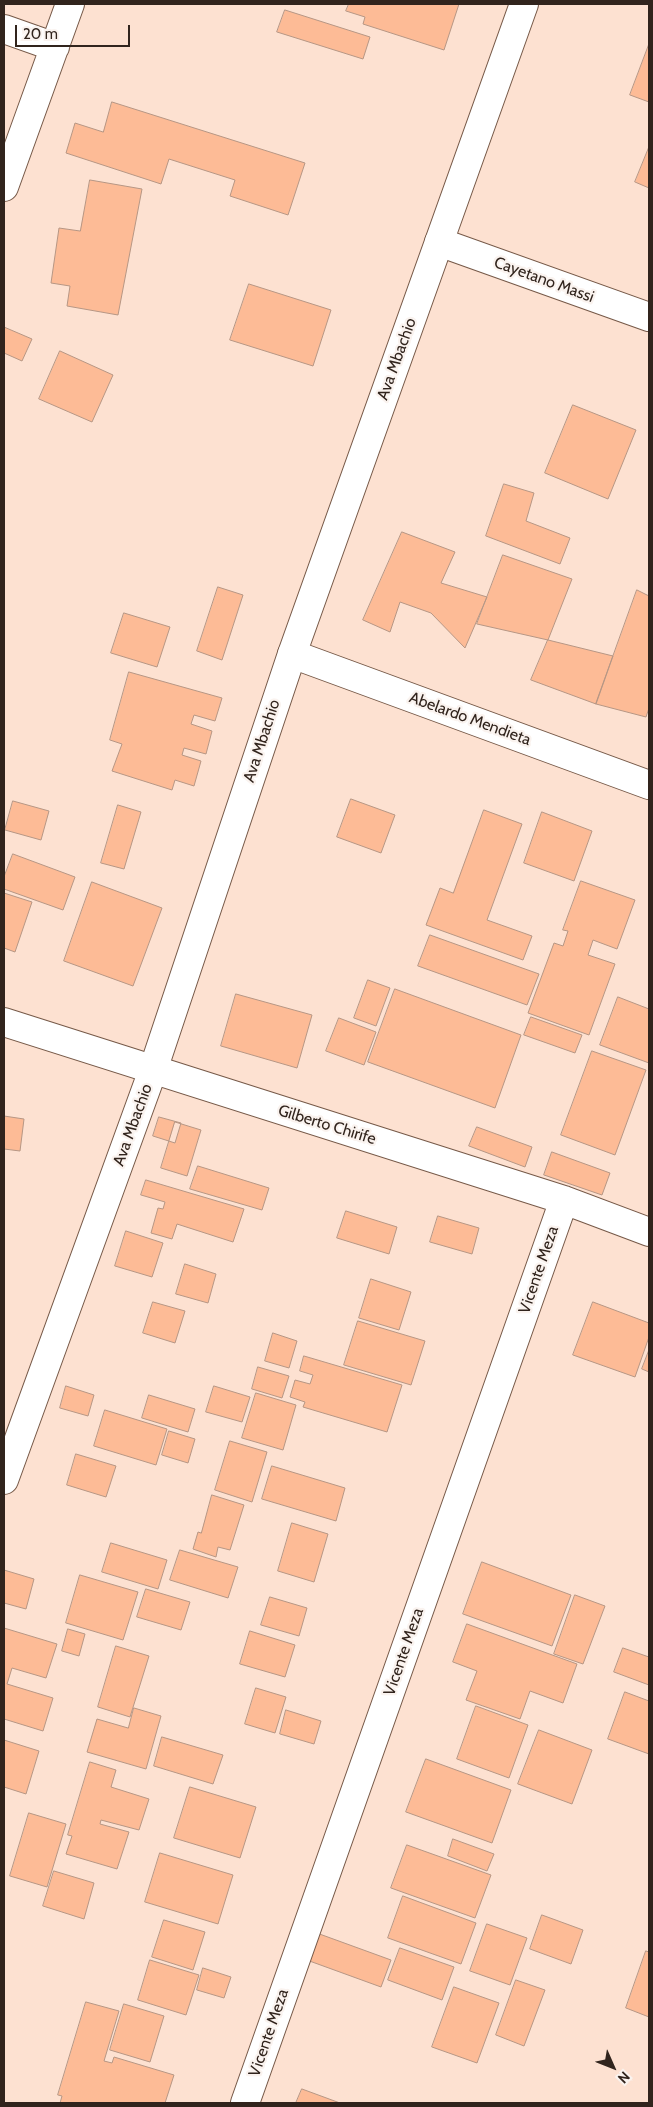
<!DOCTYPE html>
<html>
<head>
<meta charset="utf-8">
<style>
	body { margin:0 }
	#map { position:relative; width:653px; height:2107px; overflow:hidden; background:#fde1d1; font-family:Cabin,sans-serif }
	canvas { display:block }
	.frame { position:absolute; inset:0; border:5px solid #31241d; pointer-events:none }
	.north { position:absolute; left:588px; top:2042px; width:50px; height:50px; -webkit-text-stroke:4px #faf3ef; paint-order:stroke; rotate:134deg; font-size:14px; font-weight:700; line-height:20px; text-align:center; color:#31241d }
	.north::after { content:''; display:block; margin:auto; width:18px; height:22px; background:#31241d; clip-path:polygon(50% 0,100% 100%,50% 72%,0 100%) }
	.scale { position:absolute; left:15px; top:25px; width:115px; height:22px; box-sizing:border-box; border:2px solid #31241d; border-top:0; padding-left:6px; font-size:15px; line-height:18px; white-space:nowrap; color:#31241d; -webkit-text-stroke:4px #faf3ef; paint-order:stroke }
</style>
</head>
<body>
<div id="map">
<canvas width="653" height="2107"></canvas>
<div class="frame"></div>
<div class="north">N</div>
<div class="scale">20 m</div>
</div>
<script>
const context = document.querySelector('canvas').getContext('2d');
context.lineJoin = 'round';
function fillPath(path, color) { context.fillStyle = color; context.fill(path, 'evenodd'); }
function trace(path, color, width, dash) { context.strokeStyle = color; context.lineWidth = width; context.lineCap = dash ? 'butt' : 'round'; context.setLineDash(dash || []); context.stroke(path); }
function write(font, color, halo, rows, align = 'center') {
  context.font = font + ' Cabin,sans-serif'; context.lineWidth = 4.5; context.setLineDash([]); context.textBaseline = 'middle'; context.strokeStyle = halo; context.fillStyle = color; for (const [text, x, y, turn = 0] of rows) {
    context.save(); context.translate(x, y); context.rotate((+turn || 0) * Math.PI / 180); context.textAlign = isNaN(turn) ? turn : align; if (halo) context.strokeText(text, 0, 0); context.fillText(text, 0, 0); context.restore();
  }
}
const building = new Path2D(`
	M349,4H459L444,50L363,24L365,17L346,11Z
	M285,10L370,37L363,59L277,32Z
	M649,44V102L630,95Z
	M112,102L305,163L288,215L230,196L235,180L169,159L161,184L66,153L75,123L103,132Z
	M649,147V188L635,182Z
	M90,180L142,189L118,315L67,306L70,286L51,283L59,228L80,231Z
	M249,284L331,310L313,366L230,340Z
	M4,327L32,339L22,361L4,353Z
	M60,351L113,375L92,422L39,399Z
	M573,405L636,430L608,499L545,473Z
	M504,484L534,493L526,521L570,538L560,564L486,536Z
	M402,532L455,552L441,583L487,597L465,648L431,613L400,602L390,632L363,620Z
	M503,555L572,579L548,640L477,624Z
	M218,587L243,595L222,660L197,651Z
	M637,590L649,596V708L646,717L596,704Z
	M124,613L170,627L157,667L111,653Z
	M548,640L613,656L596,704L531,680Z
	M129,672L222,698L215,721L194,715L191,724L212,731L206,754L184,748L182,755L201,761L194,786L175,780L172,790L112,771L122,744L110,740Z
	M351,799L395,815L381,853L337,837Z
	M13,801L49,811L41,840L5,830Z
	M118,805L141,812L124,869L101,863Z
	M484,810L522,824L487,920L532,936L523,960L426,925L440,888L453,893Z
	M542,812L592,831L574,881L524,863Z
	M13,854L75,877L63,910L4,889V877Z
	M581,881L635,900L617,949L593,940L588,955L615,964L589,1035L528,1013L554,943L563,946L568,931L563,930Z
	M92,882L162,908L133,986L64,961Z
	M4,893L32,902L15,952L4,948Z
	M430,935L539,974L527,1005L418,966Z
	M368,980L390,988L376,1026L354,1018Z
	M395,989L521,1035L495,1108L368,1062Z
	M236,994L312,1015L297,1068L221,1046Z
	M618,997L649,1009V1063L600,1045Z
	M531,1017L582,1035L575,1053L524,1035Z
	M339,1018L376,1032L364,1065L326,1051Z
	M592,1051L646,1070L615,1155L561,1135Z
	M4,1116L24,1119L20,1151L4,1149Z
	M159,1117L181,1123L175,1143L153,1136Z
	M175,1122L201,1130L187,1176L161,1168Z
	M477,1127L532,1147L525,1167L469,1146Z
	M552,1152L610,1173L602,1195L544,1175Z
	M198,1166L269,1188L262,1210L190,1189Z
	M146,1180L244,1209L233,1242L177,1224L172,1239L151,1233L158,1208L163,1209L165,1202L141,1195Z
	M346,1211L397,1227L389,1254L337,1238Z
	M438,1216L479,1228L472,1254L430,1242Z
	M126,1231L163,1243L152,1277L115,1266Z
	M185,1264L216,1274L208,1303L176,1294Z
	M371,1279L411,1292L399,1330L359,1318Z
	M153,1302L185,1311L175,1343L143,1333Z
	M593,1302L649,1323V1337L635,1377L573,1355Z
	M358,1321L425,1341L411,1385L344,1365Z
	M273,1333L297,1341L289,1368L265,1361Z
	M649,1350V1372L642,1369Z
	M304,1356L402,1385L387,1432L303,1407L305,1402L290,1397L295,1380L310,1384L313,1375L300,1371Z
	M258,1367L289,1376L282,1398L252,1389Z
	M66,1386L94,1395L88,1416L60,1408Z
	M214,1386L250,1397L242,1422L206,1412Z
	M256,1393L296,1405L283,1450L242,1438Z
	M149,1395L195,1409L188,1432L142,1418Z
	M105,1410L167,1429L156,1465L94,1446Z
	M169,1431L195,1439L188,1463L162,1455Z
	M230,1441L267,1452L252,1502L215,1490Z
	M76,1454L116,1466L106,1497L67,1485Z
	M272,1466L345,1488L336,1521L262,1499Z
	M212,1495L244,1505L230,1550L218,1547L216,1557L193,1549L198,1532L201,1533Z
	M292,1523L328,1534L314,1582L278,1571Z
	M111,1543L167,1560L158,1589L102,1572Z
	M180,1550L238,1567L228,1598L170,1580Z
	M482,1562L571,1595L552,1646L463,1614Z
	M4,1570L34,1579L26,1609L4,1603Z
	M80,1575L138,1592L123,1640L66,1623Z
	M146,1589L190,1602L181,1630L137,1617Z
	M575,1595L605,1606L583,1664L554,1654Z
	M270,1597L307,1608L299,1636L261,1625Z
	M467,1624L577,1664L563,1703L530,1691L520,1719L466,1700L477,1671L453,1662Z
	M4,1628L57,1644L46,1678L12,1668L7,1684L53,1698L43,1731L4,1719Z
	M68,1629L85,1634L79,1656L62,1651Z
	M250,1631L295,1645L285,1677L240,1664Z
	M116,1646L149,1656L130,1717L98,1707Z
	M623,1648L649,1657V1685L614,1672Z
	M256,1688L286,1697L275,1733L245,1724Z
	M625,1692L649,1701V1754L608,1739Z
	M476,1706L528,1725L509,1778L457,1759Z
	M134,1708L161,1716L146,1769L87,1752L97,1719L128,1728Z
	M286,1710L321,1721L314,1744L280,1734Z
	M539,1730L592,1750L572,1804L518,1784Z
	M162,1737L223,1755L213,1784L154,1766Z
	M4,1740L39,1751L26,1794L4,1787Z
	M426,1759L511,1790L492,1843L406,1812Z
	M90,1762L116,1770L111,1787L149,1799L139,1830L101,1820L100,1824L129,1832L117,1869L66,1854L72,1836L68,1835Z
	M190,1787L256,1807L240,1858L174,1838Z
	M29,1813L66,1824L47,1887L10,1876Z
	M453,1839L494,1854L487,1871L448,1856Z
	M407,1845L491,1875L475,1918L391,1888Z
	M160,1853L233,1875L218,1924L145,1902Z
	M54,1871L94,1883L84,1919L43,1906Z
	M403,1896L476,1923L461,1964L388,1938Z
	M542,1915L583,1930L571,1964L530,1949Z
	M164,1920L205,1932L193,1970L152,1957Z
	M487,1924L527,1938L510,1985L470,1971Z
	M314,1932L391,1960L381,1987L304,1959Z
	M400,1948L454,1967L442,2000L388,1980Z
	M646,1951L649,1952V2017L626,2008Z
	M150,1960L199,1975L186,2015L138,2000Z
	M203,1968L231,1977L224,1998L197,1990Z
	M516,1980L545,1990L524,2046L496,2035Z
	M454,1987L499,2003L477,2063L432,2047Z
	M86,2002L119,2011L104,2061L112,2063L114,2057L174,2075L165,2103H60L62,2096L58,2095Z
	M124,2004L164,2016L150,2062L110,2050Z
	M302,2089L340,2103H296Z`);
const street = new Path2D(`
	M4,29L55,47
	M4,187L70,4
	M439,242L649,317
	M292,654L649,785
	M4,1022L564,1200L649,1232
	M245,2103L564,1200`);
const secondary = new Path2D(`
	M4,1480L153,1070L292,654L524,4`);
const streetNames = [
	["Cayetano Massi",544,280,20],
	["Ava Mbachio",397,359,-70],
	["Abelardo Mendieta",470,719,20],
	["Ava Mbachio",262,741,-72],
	["Ava Mbachio",133,1125,-70],
	["Gilberto Chirife",327,1125,17],
	["Vicente Meza",539,1270,-71],
	["Vicente Meza",404,1652,-71],
	["Vicente Meza",269,2033,-71]
];
fillPath(building, '#fdbb96');
trace(building, '#b69684', 1);
trace(street, '#765948', 30);
trace(secondary, '#765948', 30);
trace(street, '#fff', 28);
trace(secondary, '#fff', 28);
write('16px', '#31241d', '#faf3ef', streetNames);
</script>
</body>
</html>
